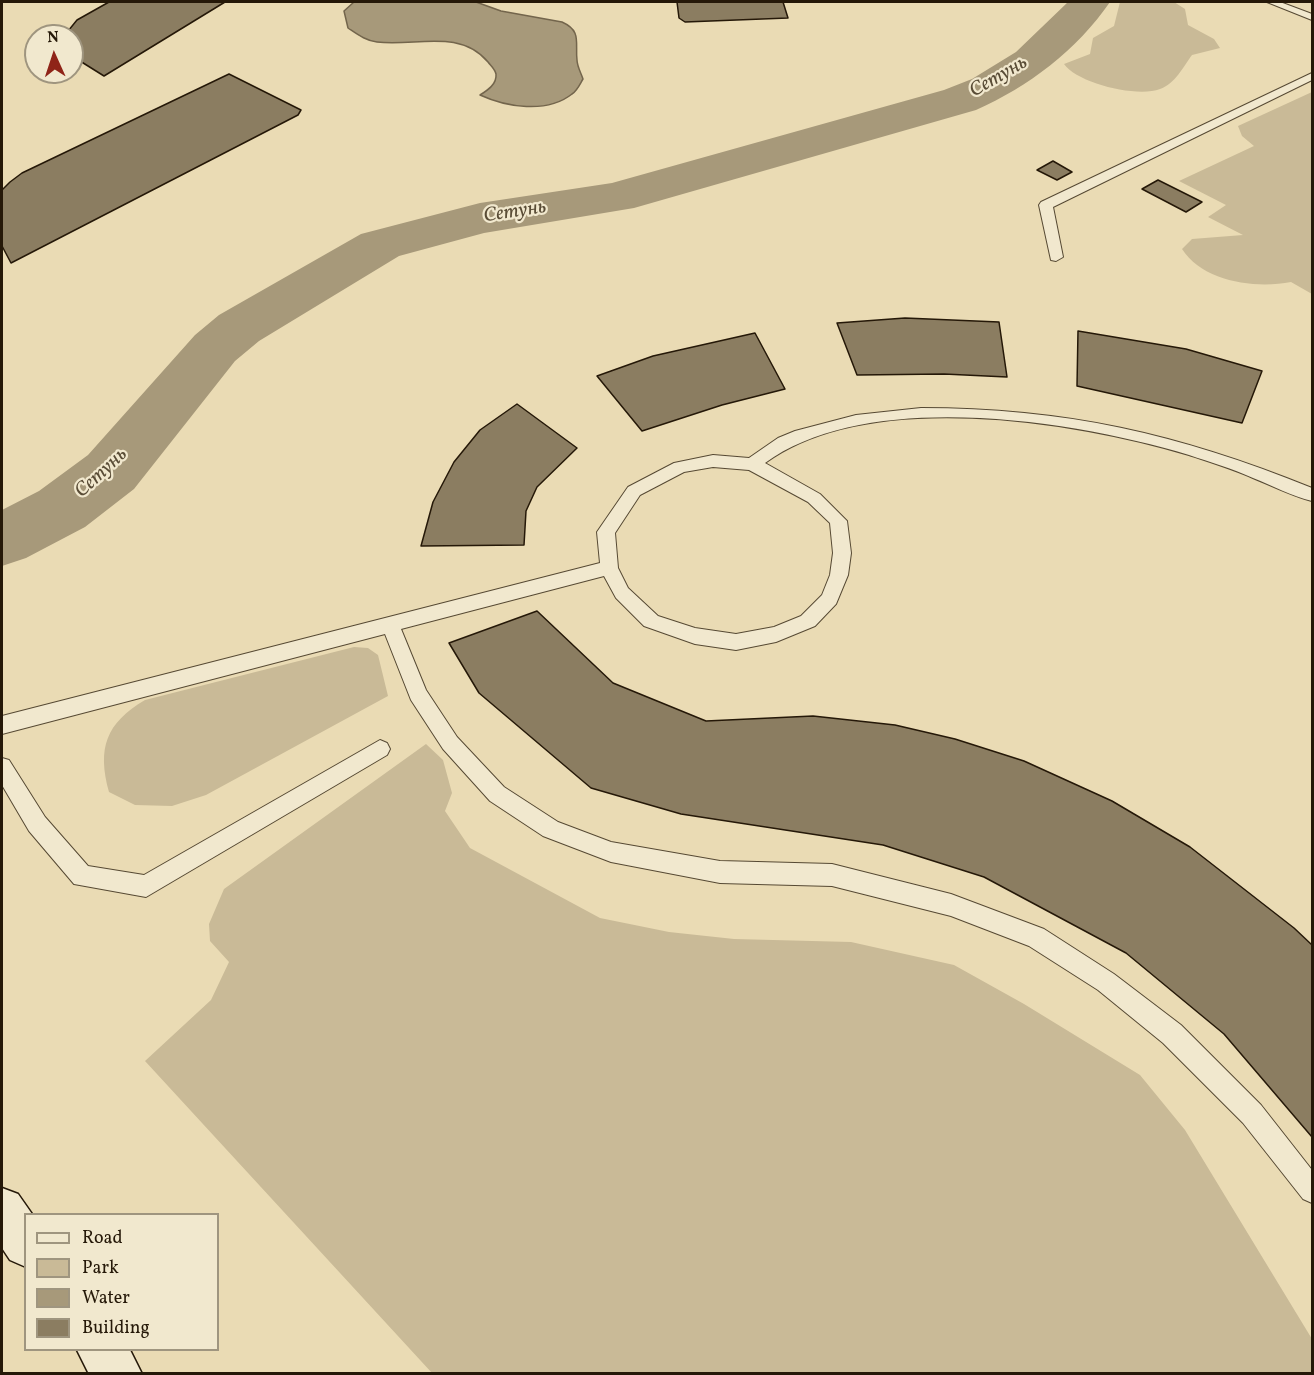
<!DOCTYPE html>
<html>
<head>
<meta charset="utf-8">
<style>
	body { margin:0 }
	#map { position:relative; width:1314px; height:1375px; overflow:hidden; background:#eadbb4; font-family:Vollkorn,serif }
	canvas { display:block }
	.frame { position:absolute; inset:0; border:3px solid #251808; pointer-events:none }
	.legend { position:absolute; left:24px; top:1213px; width:195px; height:138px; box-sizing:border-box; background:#f1e8ce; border:2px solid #9f957f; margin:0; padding:8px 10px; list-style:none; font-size:18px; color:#251808 }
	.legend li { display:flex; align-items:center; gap:12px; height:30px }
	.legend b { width:30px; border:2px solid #9f957f }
	.north { position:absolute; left:24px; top:24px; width:60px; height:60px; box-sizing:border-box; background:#f1e8ce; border:2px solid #9f957f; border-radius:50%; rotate:357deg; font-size:16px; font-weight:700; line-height:24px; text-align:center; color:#251808 }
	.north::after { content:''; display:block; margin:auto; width:21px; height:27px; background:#8f2418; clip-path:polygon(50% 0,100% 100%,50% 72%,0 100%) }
</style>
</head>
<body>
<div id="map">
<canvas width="1314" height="1375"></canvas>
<div class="frame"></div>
<ul class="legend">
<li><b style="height:8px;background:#f1e8ce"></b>Road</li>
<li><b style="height:16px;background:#c9ba97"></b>Park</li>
<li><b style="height:16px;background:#a7997a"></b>Water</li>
<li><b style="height:16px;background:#8b7d61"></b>Building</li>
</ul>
<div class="north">N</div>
</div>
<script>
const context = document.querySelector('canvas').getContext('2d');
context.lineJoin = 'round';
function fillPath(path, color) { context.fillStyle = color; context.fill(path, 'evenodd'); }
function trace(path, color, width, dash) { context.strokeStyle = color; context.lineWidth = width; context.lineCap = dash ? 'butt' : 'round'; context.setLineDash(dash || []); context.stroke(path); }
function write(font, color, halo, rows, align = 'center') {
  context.font = font + ' Vollkorn,serif'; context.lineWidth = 4.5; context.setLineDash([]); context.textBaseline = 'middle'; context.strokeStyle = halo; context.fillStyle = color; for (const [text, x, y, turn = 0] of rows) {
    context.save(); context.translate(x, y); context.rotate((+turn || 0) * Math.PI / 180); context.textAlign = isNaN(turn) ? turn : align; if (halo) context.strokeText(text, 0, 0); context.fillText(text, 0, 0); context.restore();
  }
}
const green = new Path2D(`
	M1120,2H1174L1185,9L1188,25L1214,39L1220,48L1192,55C1183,67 1175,84 1160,89C1137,98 1077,83 1064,64L1090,54L1093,38L1114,26Z
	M1312,92V294L1291,282C1256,289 1203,282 1182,249L1192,239L1243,235L1208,217L1226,205L1179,181L1254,146L1242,136L1238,126Z
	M354,647L368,648L378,655L388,696L206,795L172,806L135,805L109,792C97,748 106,723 145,700Z
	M426,744L443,760L452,793L445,811L470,848L600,918L669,932L734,939L851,942L954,965L1024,1004L1140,1075L1185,1130L1312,1339V1373H432L145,1061L211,1000L229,962L210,941L209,924L224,889Z`);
const water = new Path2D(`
	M354,2H476L501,11L562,22C582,31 575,42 577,60C577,66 581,73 583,79C580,84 577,91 572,94C547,114 506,107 480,95C488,90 497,84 496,74C495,69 491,66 488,62C459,28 415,47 377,42C366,41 357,34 348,28L344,11Z`);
const river = new Path2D(`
	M1068,2H1110C1077,50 1028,87 976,110L634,208L484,233L399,256L259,341L235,361L134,489L85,527L26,558L2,566V510L39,491L88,455L195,335L219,315L361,234L480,203L612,183L944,90L972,79L1016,52Z`);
const building = new Path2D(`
	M109,2H225L104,76L72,56V36H64L77,20Z
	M677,2H783L788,18L685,22L679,18Z
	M229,74L301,110L298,115L11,263L2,246V190L10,182L22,173Z
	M1053,161L1072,172L1057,180L1037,170Z
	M1158,180L1202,202L1186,212L1142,189Z
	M905,318L999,322L1007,377L944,374L857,375L837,323Z
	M1078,331L1186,349L1262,371L1242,423L1077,386Z
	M755,333L785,389L722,405L642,431L597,376L653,356Z
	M517,404L577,448L537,487L526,511L524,545L421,546L433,502L454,462L480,430Z
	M537,611L613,683L706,721L813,716L895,725L955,739L1024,761L1112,801L1190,847L1294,928L1312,945V1137L1224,1034L1126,953L984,877L883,845L681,814L591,788L479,693L449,643Z`);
const lane = new Path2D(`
	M1267,2H1280L1312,14V20Z
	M1312,73V80L1053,207L1063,257L1056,261L1051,260L1039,205L1041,202Z
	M921,408C1065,408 1179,434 1312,488V501C1292,496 1273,486 1253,478C1233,469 1210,462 1189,455C1073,420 868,388 765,463L820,494L847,521L851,553L848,575L836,604L815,626L776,642L736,650L695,644L644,626L616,598L604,576L401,629L426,690L457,737L504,787L558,822L611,842L720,861L832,864L951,894L1044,929L1114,974L1181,1025L1261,1105L1312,1170V1203L1303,1199L1243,1123L1163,1043L1098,990L1029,946L951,916L832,886L720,883L611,862L543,836L490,801L443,749L411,700L385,634L2,734V716L600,563L597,532L628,487L674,463L713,455L749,458L778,438L795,431L856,415ZM713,467L749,470L808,502L830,523L833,553L830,575L822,595L801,616L774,627L736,634L695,628L658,616L628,588L618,568L615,533L640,495L684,472Z
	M380,740L387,743L390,749L387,755L146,897L74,884L29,831L2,785V758L9,760L45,817L88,866L144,875Z`);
const secondary = new Path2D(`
	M2,1188L18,1194L32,1214H26V1267L10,1260L2,1248Z
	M77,1350H130L142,1374H89Z`);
const farWaternames = [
	["Сетунь",999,78,-30],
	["Сетунь",515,213,-9],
	["Сетунь",102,474,-43]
];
fillPath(green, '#c9ba97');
fillPath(water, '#a7997a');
trace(water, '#73654c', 1.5);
fillPath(river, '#a7997a');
fillPath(building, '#8b7d61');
trace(building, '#251808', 1.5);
trace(lane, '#564933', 2);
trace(secondary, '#251808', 3);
fillPath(lane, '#f1e8ce');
fillPath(secondary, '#f1e8ce');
write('italic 20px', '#594c36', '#f1e8ce', farWaternames);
</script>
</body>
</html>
